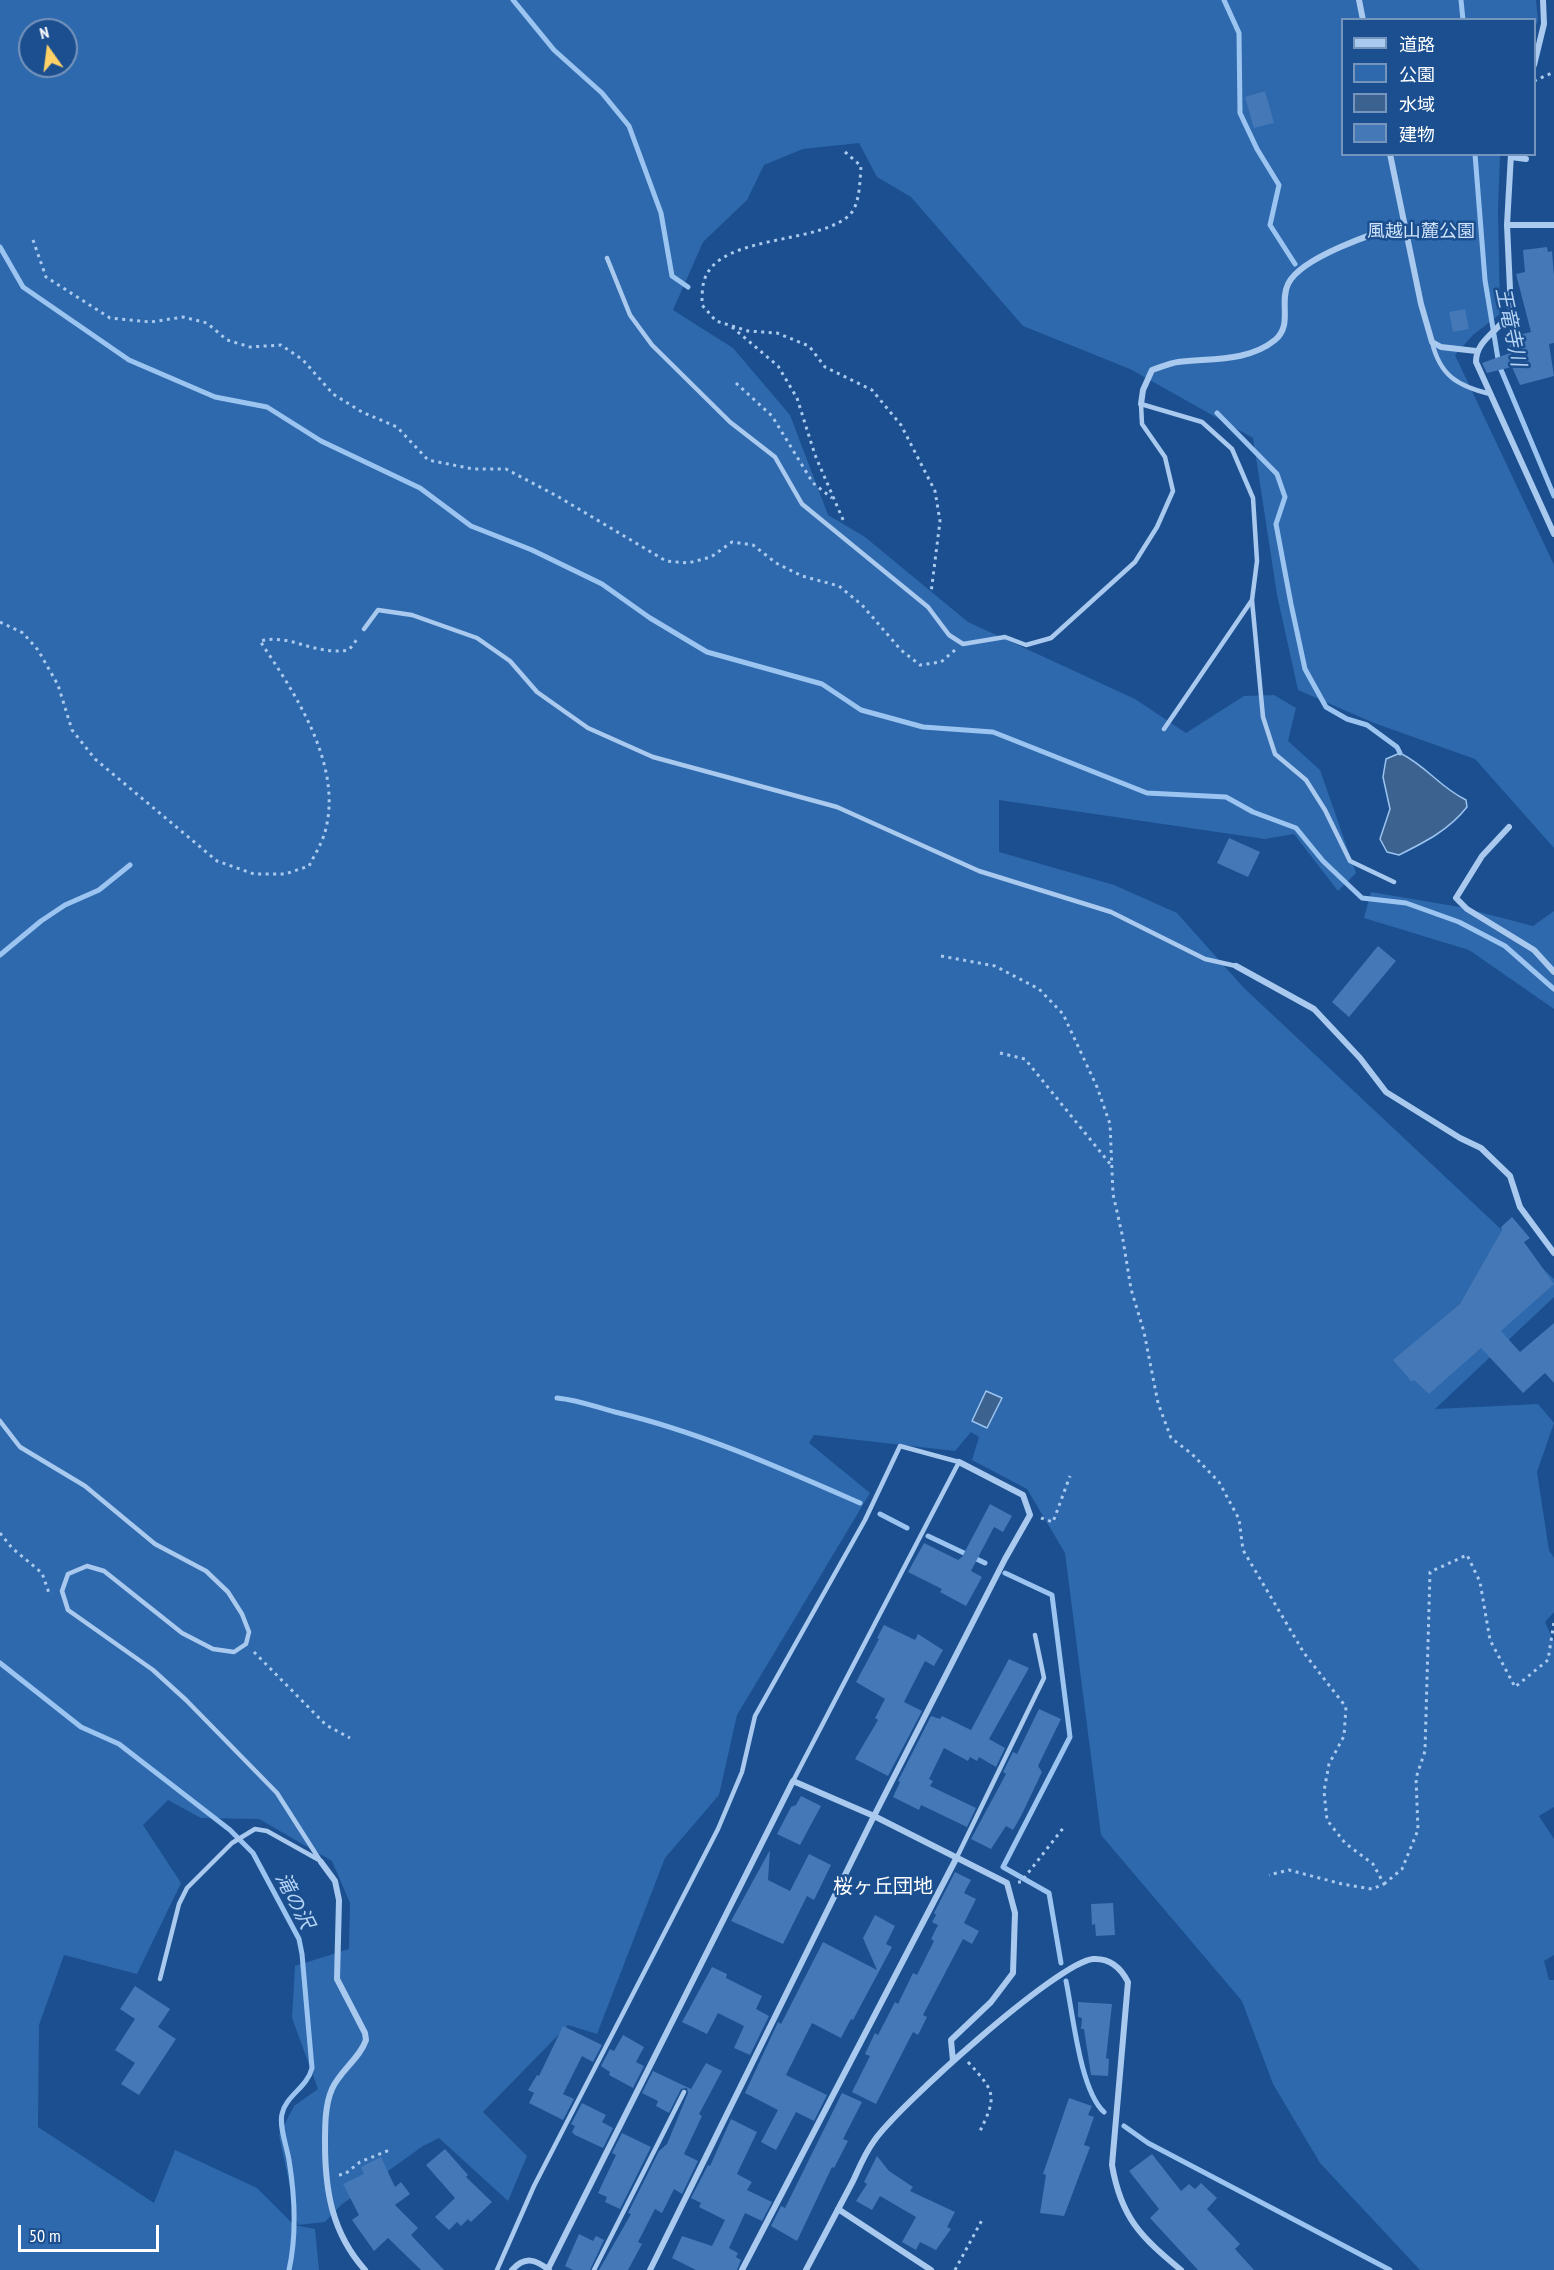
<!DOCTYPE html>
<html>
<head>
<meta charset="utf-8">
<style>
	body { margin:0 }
	#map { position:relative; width:1554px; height:2270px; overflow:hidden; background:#1b4f8f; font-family:"PT Sans Narrow","Noto Sans JP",sans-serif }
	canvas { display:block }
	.legend { position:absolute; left:1341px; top:18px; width:195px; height:138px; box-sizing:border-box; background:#1b4f8f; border:2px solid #7695bc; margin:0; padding:8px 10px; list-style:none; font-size:18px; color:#fff }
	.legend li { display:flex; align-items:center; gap:12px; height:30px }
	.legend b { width:30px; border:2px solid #7695bc }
	.north { position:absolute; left:18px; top:18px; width:60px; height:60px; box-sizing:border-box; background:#1b4f8f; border:2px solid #7695bc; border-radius:50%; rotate:346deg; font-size:16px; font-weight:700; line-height:24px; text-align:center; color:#fff }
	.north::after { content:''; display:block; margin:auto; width:21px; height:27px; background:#ffd166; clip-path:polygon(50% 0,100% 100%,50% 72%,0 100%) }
	.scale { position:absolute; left:18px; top:2225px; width:141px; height:27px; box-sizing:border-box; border:3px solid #fff; border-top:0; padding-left:8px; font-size:18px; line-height:21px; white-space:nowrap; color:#fff; -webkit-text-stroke:4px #1b4f8f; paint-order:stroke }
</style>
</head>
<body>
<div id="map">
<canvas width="1554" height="2270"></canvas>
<ul class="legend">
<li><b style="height:8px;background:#a9c9ee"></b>道路</li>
<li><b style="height:16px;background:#2e69ad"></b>公園</li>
<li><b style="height:16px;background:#3c6290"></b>水域</li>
<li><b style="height:16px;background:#4478b7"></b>建物</li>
</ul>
<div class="north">N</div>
<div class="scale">50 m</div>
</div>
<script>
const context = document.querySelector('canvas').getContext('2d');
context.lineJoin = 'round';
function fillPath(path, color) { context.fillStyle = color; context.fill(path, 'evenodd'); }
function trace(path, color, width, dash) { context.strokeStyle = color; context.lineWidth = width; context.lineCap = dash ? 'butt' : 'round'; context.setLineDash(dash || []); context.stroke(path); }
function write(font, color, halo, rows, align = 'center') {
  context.font = font + ' "PT Sans Narrow","Noto Sans JP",sans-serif'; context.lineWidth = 5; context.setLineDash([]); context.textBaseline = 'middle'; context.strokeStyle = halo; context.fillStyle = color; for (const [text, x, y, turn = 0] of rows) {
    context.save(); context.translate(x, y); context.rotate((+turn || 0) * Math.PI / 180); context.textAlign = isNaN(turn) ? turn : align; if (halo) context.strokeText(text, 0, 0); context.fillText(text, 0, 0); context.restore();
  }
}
const green = new Path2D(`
	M0,0H1536L1538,20L1535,29L1534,20H1342V154L1500,155L1498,210L1500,314L1473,335L1455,355L1554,565V848L1475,759L1374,723L1298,690L1277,595L1253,438L1130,369L1023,326L911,197L877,177L859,143L803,149L764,165L747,200L703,242L673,310L733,348L790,415L828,515L865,537L968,622L1135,699L1186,733L1244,696L1274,695L1296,708L1288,741L1320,770L1356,873L1338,891L1294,834L1265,839L999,800V852L1114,885L1177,913L1243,987L1554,1279V1297L1435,1409L1538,1404L1554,1423L1537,1472L1549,1550L1554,1558V1612L1545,1622L1554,1642V1807L1539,1816L1554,1839V1955L1544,1961L1549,1980H1554V2270H1420L1320,2163L1273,2084L1242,2001L1101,1835L1065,1553L1027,1489L972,1460L979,1437L971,1432L955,1451L814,1435L809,1443L870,1493L737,1715L719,1795L665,1858L597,2034L568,2025L483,2112L527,2156L508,2201L439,2138L423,2146L341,2205L325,2222L298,2225L279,2135L294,2106L318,2089L292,2018L295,1966L349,1949L350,1903L332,1861L259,1819L201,1818L168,1800L143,1825L181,1883L137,1974L64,1955L39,2025L38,2127L154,2203L175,2150L257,2188L294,2225L315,2229L319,2270H0ZM30,30H66V66H30Z
	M1371,892L1460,907L1533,926L1554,911V1009L1469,950L1364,918Z`);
const water = new Path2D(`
	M1400,753C1428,767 1439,787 1466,800L1467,807C1449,830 1425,842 1399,855L1387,852L1380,839L1390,809L1383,777L1386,759Z
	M986,1391L1002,1398L987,1428L972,1421Z`);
const stream = new Path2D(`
	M513,0L554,50L602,93L629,126L661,213L672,276L688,287
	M1224,0L1239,33L1240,113L1257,149L1279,185L1270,225L1295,264
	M1461,0L1463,20
	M1475,154L1485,280L1499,365L1554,496
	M0,247L23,287L129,360L215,397L267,407L321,441L420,488L471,526L532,550L602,584L650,618L707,652L822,684L861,710L923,727L993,732L1147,793L1226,797L1253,812L1296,828L1323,861L1362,898L1406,903L1459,922L1505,946L1554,989
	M1217,413L1277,474L1285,497L1276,524L1291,604L1305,669L1326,707L1347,719L1367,725L1397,747L1400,753
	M0,955L41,921L65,905L99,890L130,865
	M557,1398C578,1400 596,1407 615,1412C700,1432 780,1468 860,1503
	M880,1514L907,1528
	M928,1536L985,1563
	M1005,1573L1052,1595L1070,1737L1003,1867L1049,1893L1061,1963
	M0,1663L81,1727L119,1744L230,1830L253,1853L299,1939L302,1954L312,2068C307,2088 286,2095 282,2114C279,2127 287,2147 289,2160C295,2197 297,2234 289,2270
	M1066,1981C1073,2014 1080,2090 1104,2112
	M1124,2126L1148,2143L1390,2270`);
const building = new Path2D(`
	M1265,91L1274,123L1254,128L1245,97Z
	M1547,247L1548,252L1552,251L1554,276V343L1549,344L1554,376L1520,385L1512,367L1487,373L1482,363L1510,353L1509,337L1531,332L1516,274L1525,272L1523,250Z
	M1465,309L1469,329L1453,332L1449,312Z
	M1229,838L1260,852L1248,877L1217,863Z
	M1378,946L1396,961L1349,1017L1332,1002Z
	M1512,1217L1530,1238L1524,1242L1554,1284L1501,1331L1520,1352L1554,1323V1383L1545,1373L1523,1393L1481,1348L1429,1394L1414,1380L1412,1382L1393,1360L1460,1304L1502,1230L1501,1227Z
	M990,1504L1012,1516L1003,1532L994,1527L971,1571L982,1577L966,1606L940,1592L942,1589L908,1572L924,1543L958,1560L962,1557Z
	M884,1625L915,1640L918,1634L943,1650L934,1666L925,1661L904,1702L922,1711L888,1776L855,1759L878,1720L875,1718L885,1699L856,1682L879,1639L877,1638Z
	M1009,1659L1029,1668L989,1739L1005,1748L996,1767L979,1757L977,1761L970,1757L968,1761L944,1748L929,1779L933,1781L930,1786L976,1808L967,1827L921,1805L919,1810L893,1797L900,1782L898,1781L931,1716L940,1719L942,1716L971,1730Z
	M1039,1709L1061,1719L1038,1766L1042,1772L1021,1816L1013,1830L1006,1826L991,1849L971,1839L1006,1774L1003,1772L1013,1752L1017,1754Z
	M801,1796L821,1806L800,1845L777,1834L791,1807L796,1805Z
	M770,1850L768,1880L790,1891L809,1854L831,1865L814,1900L807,1896L783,1944L731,1921Z
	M955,1872L971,1880L964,1893L976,1899L964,1923L979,1931L972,1944L963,1939L923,2015L927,2017L918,2035L913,2032L876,2104L852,2092L870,2056L865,2054L875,2033L878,2035L895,2002L898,2004L913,1973L917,1975L934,1941L931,1939L938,1925L932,1922L936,1915L934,1913Z
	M1113,1903L1115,1935L1096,1936L1095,1924L1092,1925L1091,1904Z
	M875,1915L895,1926L886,1944L892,1947L853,2020L851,2019L841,2038L812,2023L786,2075L827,2095L814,2121L796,2112L776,2150L761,2142L778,2110L745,2093L778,2022L781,2024L823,1942L877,1970L863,1938Z
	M712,1967L727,1974L726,1978L762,1996L756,2009L769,2016L750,2055L734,2048L744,2026L718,2013L707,2034L682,2022Z
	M135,1986L170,2009L158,2027L176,2039L139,2095L121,2084L135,2063L115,2050L135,2019L120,2009Z
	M1078,2002L1112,2004L1106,2058L1109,2059L1108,2076L1091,2075L1084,2029H1081L1082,2018L1078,2017Z
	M563,2026L602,2045L593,2062L582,2056L563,2094L574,2099L563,2120L529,2103L534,2093L528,2090L537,2075L539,2076Z
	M623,2035L644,2047L636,2062L644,2066L633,2088L609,2075L610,2072L601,2066L610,2049L614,2051Z
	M706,2063L722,2071L699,2114L702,2116L684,2154L698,2161L682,2194L674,2189L662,2213L655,2209L638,2242L642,2244L628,2270H599L631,2214L628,2213L659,2151L667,2144L688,2093L687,2088L681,2089L669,2113L656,2106L658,2101L642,2093L653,2071L691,2089Z
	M842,2093L862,2102L843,2139L848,2141L834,2168L832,2167L797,2241L771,2226L781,2206L785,2208Z
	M1069,2098L1092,2106L1088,2115L1094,2117L1084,2145L1090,2147L1064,2216L1040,2213L1046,2175L1043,2174Z
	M582,2103L606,2115L602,2122L613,2128L603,2148L575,2135L572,2132L575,2126L571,2124Z
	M731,2119L757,2132L737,2174L752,2182L747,2190L772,2202L762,2221L745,2213L729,2248L738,2253L736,2257L741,2260L737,2270H696L672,2258L682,2236L712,2246L725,2220L699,2207L701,2203L691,2198L708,2165L710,2166Z
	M622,2133L651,2147L620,2209L605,2202L607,2197L598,2193L616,2155L612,2153Z
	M445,2149L468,2175L466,2177L492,2202L471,2222L468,2219L461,2226L457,2222L449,2230L435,2217L455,2198L426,2165Z
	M1152,2154L1181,2191L1189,2184L1195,2189L1201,2183L1217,2198L1207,2209L1240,2244L1235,2249L1254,2270H1198L1150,2218L1159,2209L1129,2171Z
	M877,2156L889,2171L913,2187L910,2191L955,2212L947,2227L951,2229L936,2250L920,2242L916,2250L902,2242L916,2217L880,2196L872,2210L856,2201L867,2184L864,2182Z
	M381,2157L395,2187L401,2182L410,2194L395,2205L418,2228L411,2235L444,2270H421L388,2238L374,2251L352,2220L359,2215L343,2184L364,2174L361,2167Z
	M579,2234L593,2241L596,2236L604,2240L590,2270H573L565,2266Z`);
const path = new Path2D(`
	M1534,81L1554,72
	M845,152L861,166C860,179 860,201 852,212C825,246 718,232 704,281C702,288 702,297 702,305L716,321L748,331L777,333L809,346L825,367L872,390L901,425L935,491L940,521L931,593
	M33,240L46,277L110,318L151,322L183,317L207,323L227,340L250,347L281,345L303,360L333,394L362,412L397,427L428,460L473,469H506L557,496L666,561L688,563L711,557L732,542L753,545L776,563L802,576L839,586L862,605L901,650L920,665L941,662L955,650
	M732,327L778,366L797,398L815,455L844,522
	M736,383L772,416L813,483L832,498
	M0,622L23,633L38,650L58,685L72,730L95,759L217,861L254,874H285L309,866C315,854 323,842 326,828C342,763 294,692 260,641C290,633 314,656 349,650L358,638
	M941,956L995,966L1039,989L1063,1014L1097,1087L1110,1124L1113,1194L1122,1234L1131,1289L1144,1332L1158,1403L1171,1438L1192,1454L1219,1482L1239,1519L1243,1550L1304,1653L1346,1707L1344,1736L1329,1764L1324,1791L1327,1820L1345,1843L1373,1864L1384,1884L1372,1889L1342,1884L1289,1870L1269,1875
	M1000,1053L1025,1059L1111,1165
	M1041,1518L1053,1522L1070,1476
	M0,1533L12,1548L42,1573L49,1593L52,1594
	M254,1652L326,1725L350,1738
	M1018,1882H1021L1064,1827
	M1384,1884L1402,1869L1418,1830L1416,1778L1425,1751L1430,1572L1467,1555L1480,1582L1490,1640L1515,1687L1548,1660L1554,1622
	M968,2062C995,2092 998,2095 979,2133
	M339,2175L345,2174L360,2162L392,2149
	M955,2270L982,2220`);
const service = new Path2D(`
	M607,258L630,315L652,345L730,422L775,457L802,504L928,607L949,635L963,644L1005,637L1026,645L1051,638L1135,562L1157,527L1173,491L1165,457L1142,424L1141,404L1202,422L1232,449L1253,498L1257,561L1252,600L1263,717L1275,754L1306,780L1325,810L1350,861L1394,882
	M1432,342C1440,376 1458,386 1490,394
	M364,629L378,610L412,615L477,638L510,661L537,692L588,728L653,757L837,807L979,871L1111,912L1205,959L1236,966
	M1164,729L1252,600
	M0,1421L20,1447L85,1486L155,1544L206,1571L228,1592L242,1614L249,1632L246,1644L234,1652L213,1649L182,1633L104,1571L87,1566L68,1574L62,1591L68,1610L153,1670L186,1700L277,1793L321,1862
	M957,1857L1044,1678L1035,1635
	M160,1979L179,1904L187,1888L232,1843L255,1829L267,1831L319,1860
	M497,2270L534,2186L718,1829L742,1772L755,1716L865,1520L900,1446L959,1462L793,1781
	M594,2270L684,2092`);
const minor = new Path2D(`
	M1359,0L1363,20
	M1534,65L1544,24L1543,0
	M1390,154L1421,304L1432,342L1441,347L1476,351
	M1511,154L1507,225L1511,311C1500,331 1476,339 1476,362L1554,534
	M1511,157L1526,159
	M1507,225H1554
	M1141,404L1143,390L1152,370C1161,367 1170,363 1178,362C1211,358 1248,362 1275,340C1293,325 1279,303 1288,284C1301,257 1376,232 1404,225
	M1509,827L1482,856L1456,898L1467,909L1534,950L1554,972
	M1236,966L1314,1009L1360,1058L1386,1092L1460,1138L1481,1148L1510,1176L1520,1207L1554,1253
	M321,1862L335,1881L339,1900L337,1979L365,2033L366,2040C360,2058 340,2071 332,2089C325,2105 325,2125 325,2143C325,2191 332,2233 365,2270
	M838,2209L931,2270
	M548,2269L793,1781L874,1816L1007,1883L1015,1913L1013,1973L991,2002L951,2040L953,2061
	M512,2270C525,2256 535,2259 549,2270
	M650,2270L874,1816L1005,1559L1030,1515L1023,1495L959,1462
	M742,2270L957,1857
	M806,2270C822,2240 837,2211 853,2181C859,2168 865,2153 874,2141C897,2107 1058,1962 1093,1959C1110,1958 1121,1968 1128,1982L1112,2165C1121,2218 1141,2237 1181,2270`);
const parkNames = [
	["風越山麓公園",1421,232]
];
const waterNames = [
	["王竜寺川",1510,327,78],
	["滝の沢",294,1901,63]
];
const neighbourhoodNames = [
	["桜ヶ丘団地",883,1887]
];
fillPath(green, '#2e69ad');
fillPath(water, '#3c6290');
trace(water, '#9cc4f0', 1.5);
trace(stream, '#9cc4f0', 5);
fillPath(building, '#4478b7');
trace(path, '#a9c9ee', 3, [3, 4.5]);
trace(service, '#a9c9ee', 4.5);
trace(minor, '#a9c9ee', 6);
write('18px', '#cfe3fa', '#1b4f8f', parkNames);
write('italic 20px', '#b5d3f5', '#1b4f8f', waterNames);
write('20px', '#fff', '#1b4f8f', neighbourhoodNames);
</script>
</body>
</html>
